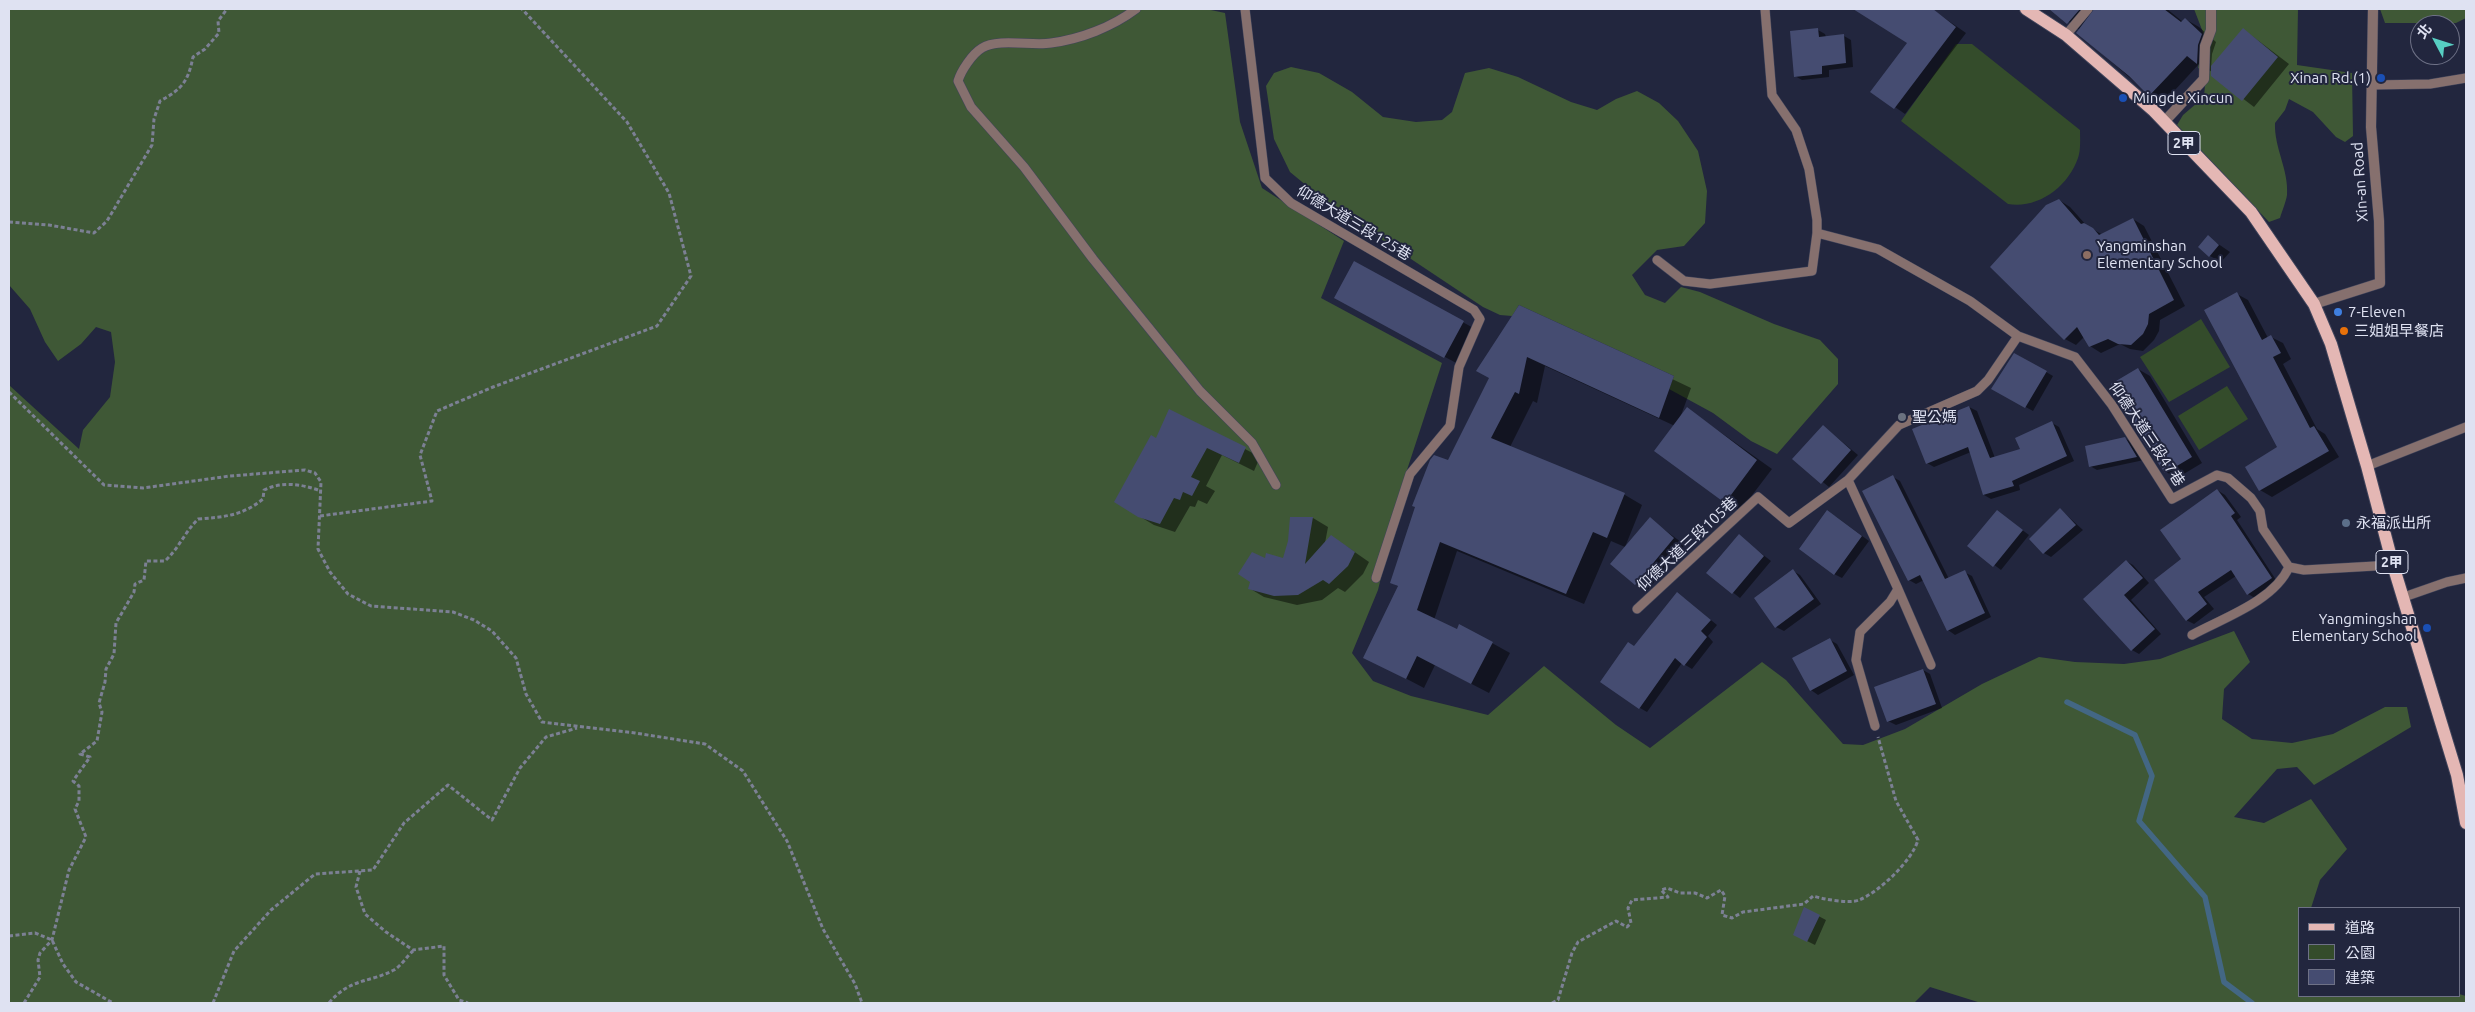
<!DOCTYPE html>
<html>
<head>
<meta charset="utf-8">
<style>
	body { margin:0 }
	#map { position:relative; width:2475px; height:1012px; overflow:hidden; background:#22263e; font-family:Ubuntu,"Noto Sans TC",sans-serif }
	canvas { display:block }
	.frame { position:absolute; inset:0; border:10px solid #dfe2f2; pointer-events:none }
	.legend { position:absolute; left:2298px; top:907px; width:162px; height:90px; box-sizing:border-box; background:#22263e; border:1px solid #6e7186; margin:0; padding:6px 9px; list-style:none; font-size:15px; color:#dfe2f2 }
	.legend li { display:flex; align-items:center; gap:10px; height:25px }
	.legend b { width:25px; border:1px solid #6e7186 }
	.north { position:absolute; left:2410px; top:15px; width:50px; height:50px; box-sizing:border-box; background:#22263e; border:1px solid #6e7186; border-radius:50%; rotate:310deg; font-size:14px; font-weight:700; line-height:20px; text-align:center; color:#dfe2f2 }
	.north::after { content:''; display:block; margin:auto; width:18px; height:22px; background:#57cec2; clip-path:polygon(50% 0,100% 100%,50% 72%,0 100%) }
</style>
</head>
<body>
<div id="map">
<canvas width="2475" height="1012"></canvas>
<div class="frame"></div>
<ul class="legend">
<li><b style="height:6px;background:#e4b7b4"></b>道路</li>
<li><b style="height:14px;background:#344c2b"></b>公園</li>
<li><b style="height:14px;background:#454c71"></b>建築</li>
</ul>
<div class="north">北</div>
</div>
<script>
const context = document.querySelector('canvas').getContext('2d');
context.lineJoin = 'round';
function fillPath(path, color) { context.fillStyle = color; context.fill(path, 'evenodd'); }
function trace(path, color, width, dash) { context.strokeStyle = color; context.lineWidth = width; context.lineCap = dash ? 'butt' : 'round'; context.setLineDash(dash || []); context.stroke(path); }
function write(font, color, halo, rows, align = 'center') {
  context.font = font + ' Ubuntu,"Noto Sans TC",sans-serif'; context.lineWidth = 4; context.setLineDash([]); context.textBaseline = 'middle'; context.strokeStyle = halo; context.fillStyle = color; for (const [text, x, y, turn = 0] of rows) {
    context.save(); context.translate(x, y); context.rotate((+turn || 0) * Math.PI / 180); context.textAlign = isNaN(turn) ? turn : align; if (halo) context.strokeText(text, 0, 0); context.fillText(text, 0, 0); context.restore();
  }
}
const green = new Path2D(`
	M1956,44H1972L2080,130C2080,138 2081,150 2078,158C2068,187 2038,209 2008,204L1901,121Z
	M2201,319L2230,367L2169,402L2140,357Z
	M2227,386L2248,419L2199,450L2178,416Z`);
const forest = new Path2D(`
	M9,9H1206L1225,13L1240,122L1262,188L1344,241L1321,298L1442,363L1407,470L1378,590L1352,653L1373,681L1411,696L1488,715L1544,666L1616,725L1650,748L1762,662L1786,680L1843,744L1863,745L1905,729L1982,684L2039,657L2075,662L2124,664L2160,659L2234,631L2250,662L2224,689L2222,719L2252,739L2292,743L2333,734L2385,707H2407L2411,727L2314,785L2297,767L2277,769L2234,817L2264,823L2311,799L2347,849L2320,880L2311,908H2299V996H2459V994L2466,996V1003H1981L1930,987L1914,1003H9V385L79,449L83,430L110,397L115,362L111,332L96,327L81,344L58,361L45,342L30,309L9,285Z
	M2194,9H2298L2297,65L2352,73L2353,136L2345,142L2336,137L2313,112L2289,99L2285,110L2275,123C2274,148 2289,170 2287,195C2286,202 2282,211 2280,218L2269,222L2177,125L2183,115L2204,97L2206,72L2198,68L2204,35Z
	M2380,9H2466V18L2456,23H2385Z
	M1291,67L1319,73L1352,92L1383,117L1416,122L1442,120L1452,112L1465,73L1489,68L1518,77L1571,102L1597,110L1616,99L1637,91L1659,103L1678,121L1698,151L1707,191L1705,223L1684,246L1657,250L1632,275L1645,295L1665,303L1681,287L1700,292L1774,324L1820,340L1838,359V384L1777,454L1751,441L1713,413L1669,389L1674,376L1519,305L1512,316L1500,315L1483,307L1330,205L1290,172L1274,139L1266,86L1274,73Z`);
const shadow = new Path2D(`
	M1861,9H1913L1927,18L1933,10L1966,33L1905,114L1872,91L1909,42L1859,11Z
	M2051,9H2167L2183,22L2185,19L2199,27L2216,42L2212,54L2211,68L2243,29L2289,64L2254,107L2212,75V72L2199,64L2163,103L2150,95L2078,33L2080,30Z
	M1818,30L1825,34L1826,37L1844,36L1851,40L1853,67L1829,70V77L1802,80L1795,76Z
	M2059,200L2070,207L2087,226L2103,235L2133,219L2144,226L2185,306L2160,320L2159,331L2154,340L2143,351L2130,349L2120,344L2101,353L2090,346L2084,337L2076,345L2065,339Z
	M2208,237L2230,252L2221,262L2210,256Z
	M1354,263L1479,331L1460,365L1350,306Z
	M2237,294L2248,300L2268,338L2271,337L2283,343L2291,359L2283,364L2317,429L2325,434L2339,457L2272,497L2260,490L2246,467L2279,448Z
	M1519,306L1691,388L1680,418L1688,409L1772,469L1740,511L1725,502L1675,426L1545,366L1537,403L1533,401L1510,447L1625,495L1642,505L1625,547L1611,541L1584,604L1457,551L1434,620L1457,631L1492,643L1510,653L1489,693L1435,665L1424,688L1365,657L1399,587L1392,583L1491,378Z
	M2015,354L2053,376L2033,411L1993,389Z
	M2138,369L2150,376L2202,463L2177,478L2166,472L2143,434Z
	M1969,407L1977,411L1995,458L2021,450L2052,423L2059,427L2074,461L2019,485L2020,490L1991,499L1984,495L1971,452L1934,467L1927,463Z
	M1823,426L1858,455L1829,487L1794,459Z
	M2125,438L2132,443L2144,460L2097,470L2090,466Z
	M1157,439L1245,449L1260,457L1254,471L1222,455L1206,486L1215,491L1207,504L1198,500L1195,507L1190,506L1175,532L1154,525L1139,516Z
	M1893,477L1900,481L1949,579L1964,572L1972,576L1991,617L1955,635L1948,630L1924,580L1916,584L1909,580Z
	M2217,490L2225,495L2241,517L2237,520L2278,583L2255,598L2248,594L2236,576L2204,597L2214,609L2194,624L2186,620L2182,559Z
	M2061,510L2083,530L2051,557L2044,553Z
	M1997,511L2029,535L2001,570L1969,546Z
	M1835,516L1869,541L1842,578L1834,574Z
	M1291,518H1313L1328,527L1325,543L1346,546L1369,562L1363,574L1345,592L1338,588L1322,600L1297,605L1264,597L1249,588L1265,560L1284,559L1289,541Z
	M1650,519L1685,545L1647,591L1612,564Z
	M1739,536L1771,561L1740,598L1708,573Z
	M2126,561L2133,565L2149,583L2131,600L2161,634L2139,654L2132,650L2085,599Z
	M1793,571L1800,575L1821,604L1784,631L1776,627L1755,598Z
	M1684,598L1717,625L1708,636L1713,642L1692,669L1682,663L1647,712L1640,708L1634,647Z
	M1830,640L1837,644L1854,675L1818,695L1811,690Z
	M1923,670L1930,674L1942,708L1896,725L1888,721Z
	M1805,909L1826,920L1815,945L1801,938Z`);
const stream = new Path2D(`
	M2067,702L2135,735L2152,776L2139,821L2205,897L2224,982L2252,1003`);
const building = new Path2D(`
	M1853,9H1933L1956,27L1894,109L1870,92L1907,43Z
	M2049,9H2080L2067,24Z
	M2094,9H2164L2181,22L2185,18L2202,34L2198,45L2197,64L2187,56L2149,96L2129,76L2076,33Z
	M1818,28L1819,37L1844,34L1846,63L1822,66V74L1794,77L1790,31Z
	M2243,28L2278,57L2242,101L2211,76V66Z
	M2059,199L2081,224L2084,223L2093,228L2099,235L2133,218L2174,300L2149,314L2148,324L2143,334L2131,345L2118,344L2108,339L2089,347L2077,327L2064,340L1990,267L2046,205Z
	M2208,235L2219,245L2209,257L2198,247Z
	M1354,261L1464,321L1444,358L1334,298Z
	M2237,292L2262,340L2271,335L2281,353L2273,357L2310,428L2314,426L2329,451L2259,491L2245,467L2277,447L2204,310Z
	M1519,305L1674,376L1659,418L1527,357L1519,394L1515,392L1491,438L1625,493L1607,538L1593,532L1566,594L1440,542L1417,610L1457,629L1459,624L1493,642L1471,684L1417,656L1406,679L1363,658L1398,586L1390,583L1415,507L1412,506L1430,460L1434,455L1448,460L1489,378L1476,371Z
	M2014,353L2047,371L2025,408L1991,389Z
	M2138,368L2192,457L2165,473L2138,434H2141L2111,384Z
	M1969,406L1990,458L2020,449L2015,438L2052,421L2067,456L2012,481L2014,486L1983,495L1968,447L1926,464L1912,429Z
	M1687,407L1757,460L1725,503L1654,451Z
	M1169,409L1246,447L1239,463L1207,448L1191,477L1200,481L1192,496L1183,492L1180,500L1174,498L1160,524L1138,517L1114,502L1151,435L1156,438Z
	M1823,425L1851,450L1821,484L1792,459Z
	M2125,437L2137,457L2089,467L2085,446Z
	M1893,475L1945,579L1965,570L1985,613L1947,631L1920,575L1908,581L1862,491Z
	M2217,489L2235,513L2231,516L2272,578L2247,595L2231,570L2198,592L2207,604L2186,621L2154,580L2181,559L2160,530Z
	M2060,508L2076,525L2043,554L2029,539Z
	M1827,510L1862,536L1834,575L1799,549Z
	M1997,510L2023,530L1993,567L1967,546Z
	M1290,517H1313L1305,564L1331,535L1355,552L1348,566L1329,584L1323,580L1298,595L1274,596L1248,589L1250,582L1238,574L1252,552L1265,558L1266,553L1283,558L1288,541Z
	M1650,517L1674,538L1635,585L1610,564Z
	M1739,534L1764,556L1732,594L1706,573Z
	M2126,560L2143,578L2124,595L2155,629L2131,651L2083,599Z
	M1793,569L1814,599L1775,628L1754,598Z
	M1677,592L1711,620L1701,631L1707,637L1684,666L1675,658L1639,709L1600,682L1628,642L1634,646Z
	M1830,638L1847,671L1810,691L1792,658Z
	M1923,669L1936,704L1887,722L1874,687Z
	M1804,907L1820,915L1807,942L1793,935Z`);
const path = new Path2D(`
	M9,222L49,225L94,233L107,221L152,145L154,119L160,101C182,89 188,82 193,57L205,49L219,33L218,21L227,9
	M9,392L104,485L143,488L230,476L305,470L315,473L321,482L318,549L330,572L348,594L371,606L453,612L474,620L492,631L516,658L526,694L542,722L635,733L705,744L743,771L787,841L823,929L855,984L862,1003
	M320,516L432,501L420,455L437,411L493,387L657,326L691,276L669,193L627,122L522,9
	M360,871L356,887L365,914L386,932L413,950L444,946V975L459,1000L468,1003
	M9,936L35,933L52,940L63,964L76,982L113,1003
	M24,1003L40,977L38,960L40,953L52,940L69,870L86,837L75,809L79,801V786L73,781L90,757L80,754L97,741L102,712L99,703L105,682L106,669L114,654L116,623L134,592L135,584L144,580L146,561H165C179,548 185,532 198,519C224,517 242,516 263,499L264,490C283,481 301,484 321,491
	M213,1003L234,951L271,910L315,874L373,870L404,823L448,785L492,820L520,768L546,737L577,728
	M329,1003C350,978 369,983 394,970C401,966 407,956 413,951
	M1552,1003L1558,1000L1572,953L1578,942L1616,921L1627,927L1631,923L1628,908L1632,900L1668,897L1661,890L1667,888L1680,893H1695L1707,898L1721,890L1725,896L1722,915L1732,918L1743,912L1804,904L1813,896C1823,899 1849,904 1859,900C1879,892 1912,861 1918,840L1896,801L1878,737`);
const service = new Path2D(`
	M1136,9C1112,27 1081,39 1051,43C1032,46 998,38 982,48C972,54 961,71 958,81L971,107L1024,167L1093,259L1200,391L1252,443L1276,485
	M1245,9L1265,178L1291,203L1474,310L1480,319L1459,367L1450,426L1410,474L1376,578
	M2066,35L2088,9
	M2372,85L2430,84L2466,78
	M1657,260L1684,281L1710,284L1812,271L1817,233
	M2018,336L2075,357L2112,405L2172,499L2217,475L2228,478L2251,498L2260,511L2263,529L2289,567L2304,570L2393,565
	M2367,466L2466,427
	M1848,480L1898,589L1890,602L1860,632L1856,660L1875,726
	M1898,589L1931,665
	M2404,597L2447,582L2466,578
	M1637,609L1758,497L1789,523L1848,480L1899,425L1977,391L1988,380L2018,336L1970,301L1878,249L1817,233V220L1809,169L1796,130L1772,95L1765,9
	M2192,635C2223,618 2274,601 2289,567`);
const pedestrian = new Path2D(`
	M2164,122L2204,79L2205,46L2211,30V9`);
const minor = new Path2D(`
	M2314,304L2380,283L2379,221L2371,127L2373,9`);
const primary = new Path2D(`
	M2026,9L2066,35L2154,111L2251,212L2314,304L2331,344L2367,466L2393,565L2457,775L2466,823`);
const markers = [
	[2381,78,5,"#1a4fb4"],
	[2123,98,5,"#1a4fb4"],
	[2087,255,5,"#8d6e63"],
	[2338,312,5,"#3f7fe0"],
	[2344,331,5,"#e8710a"],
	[1902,417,5,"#6b7280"],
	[2346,523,5,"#5c6f8a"],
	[2427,628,5,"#1a4fb4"]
];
const shields = [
	[2184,143,32],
	[2392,562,32]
];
const shieldNames = [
	["2甲",2184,143],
	["2甲",2392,562]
];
const poiNames = [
	["Xinan Rd.(1)",2371,78,"right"],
	["Mingde Xincun",2133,98],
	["Yangminshan",2097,246],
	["Elementary School",2097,263],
	["7-Eleven",2348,312],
	["三姐姐早餐店",2354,331],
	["聖公媽",1912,417],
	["永福派出所",2356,523],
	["Yangmingshan",2417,619,"right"],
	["Elementary School",2417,636,"right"]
];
const streetNames = [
	["Xin-an Road",2360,182,-94],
	["仰德大道三段125巷",1354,223,31],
	["仰德大道三段47巷",2147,434,56],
	["仰德大道三段105巷",1687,544,-43]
];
fillPath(green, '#344c2b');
fillPath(forest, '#3f5836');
fillPath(shadow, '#0007');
trace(stream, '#436784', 5.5);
fillPath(building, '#454c71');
trace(service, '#40445b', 10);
trace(pedestrian, '#40445b', 11);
trace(minor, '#40445b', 11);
trace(primary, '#40445b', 14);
trace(path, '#7c8094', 3, [4, 2.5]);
trace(service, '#86706e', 9);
trace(pedestrian, '#86706e', 10);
trace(minor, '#86706e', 10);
trace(primary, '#e4b7b4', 12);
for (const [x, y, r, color] of markers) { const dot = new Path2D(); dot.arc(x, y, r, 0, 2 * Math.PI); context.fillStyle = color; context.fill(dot); trace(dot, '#22263e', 2); }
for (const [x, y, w] of shields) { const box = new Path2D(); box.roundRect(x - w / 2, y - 11.5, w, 23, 4); context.fillStyle = '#22263e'; context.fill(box); trace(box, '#dfe2f2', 1); }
write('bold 14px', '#dfe2f2', null, shieldNames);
write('15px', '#dfe2f2', '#22263e', poiNames, 'left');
write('15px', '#dfe2f2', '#22263e', streetNames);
</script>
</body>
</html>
